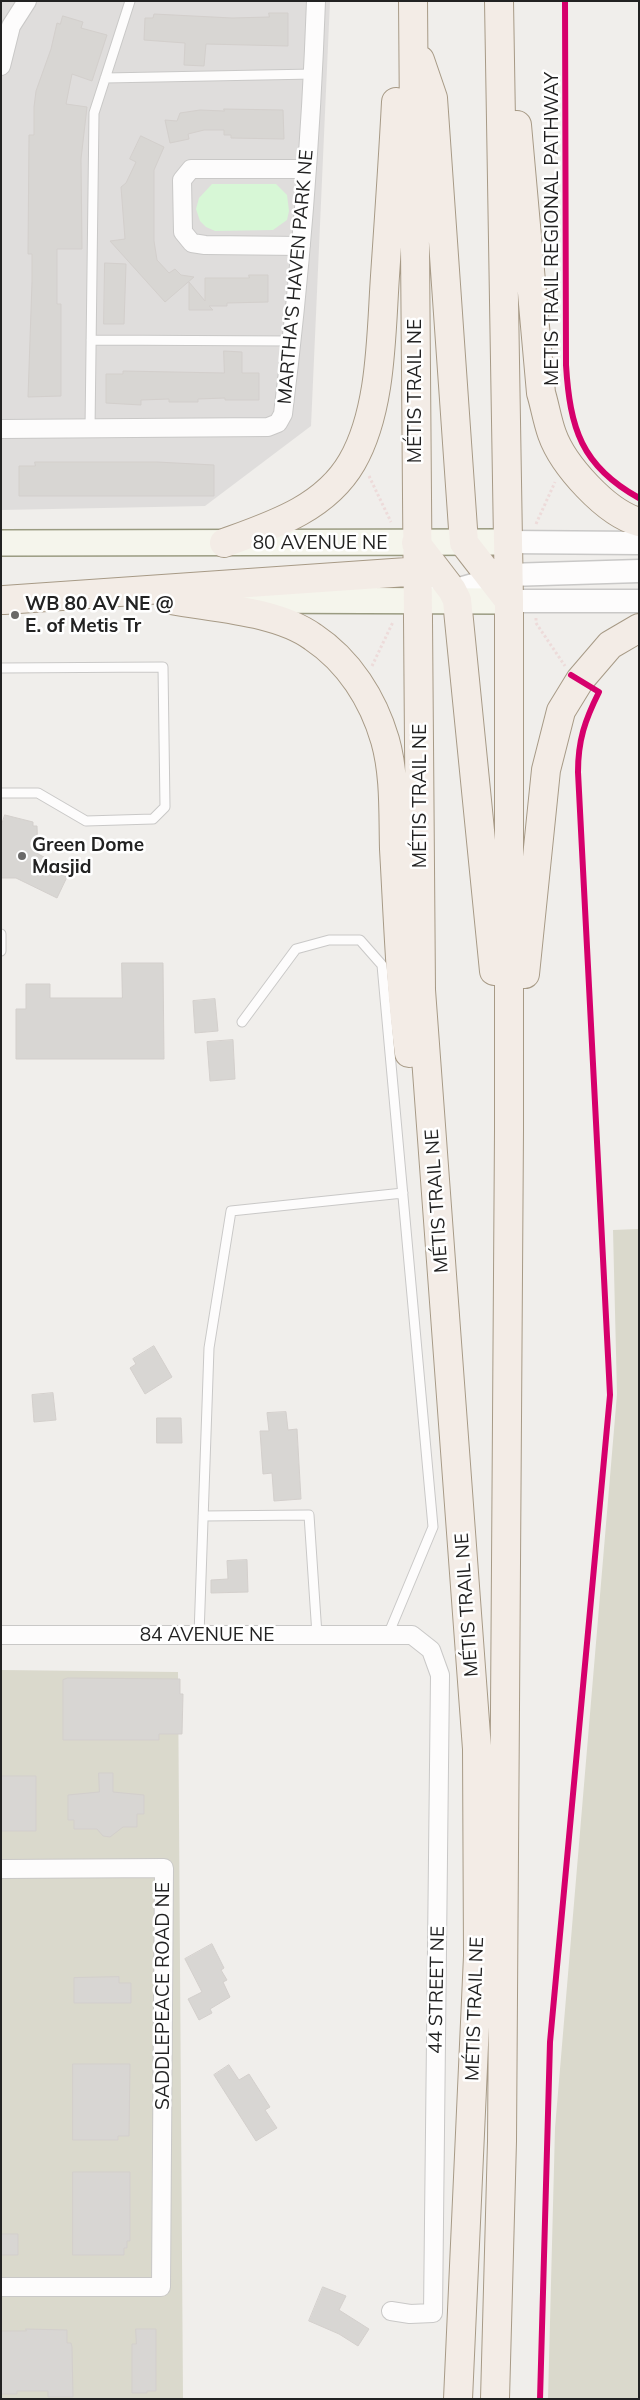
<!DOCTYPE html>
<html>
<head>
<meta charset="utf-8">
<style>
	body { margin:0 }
	#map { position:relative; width:640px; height:2400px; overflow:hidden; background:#f0eeeb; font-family:Mulish,sans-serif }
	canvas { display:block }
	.frame { position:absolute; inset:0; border:2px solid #222; pointer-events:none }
</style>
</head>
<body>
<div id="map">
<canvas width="640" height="2400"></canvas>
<div class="frame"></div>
</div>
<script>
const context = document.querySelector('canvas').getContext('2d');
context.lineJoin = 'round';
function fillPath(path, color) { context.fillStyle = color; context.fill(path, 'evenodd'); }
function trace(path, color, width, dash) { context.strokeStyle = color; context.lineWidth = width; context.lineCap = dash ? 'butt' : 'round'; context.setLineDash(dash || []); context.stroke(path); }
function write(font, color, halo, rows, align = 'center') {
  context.font = font + ' Mulish,sans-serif'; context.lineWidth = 5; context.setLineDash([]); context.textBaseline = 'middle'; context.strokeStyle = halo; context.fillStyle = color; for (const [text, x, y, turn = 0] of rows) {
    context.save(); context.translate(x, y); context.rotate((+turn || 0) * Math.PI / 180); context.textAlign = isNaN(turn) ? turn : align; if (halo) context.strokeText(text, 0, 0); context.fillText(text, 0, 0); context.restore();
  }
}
const residential = new Path2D(`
	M1,1H330L311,426L205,506L1,510Z`);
const construction = new Path2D(`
	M639,1229V2399H548L555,2128L617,1394L613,1230Z
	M1,1670L178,1672L183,2399H1Z`);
const park = new Path2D(`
	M212,184H276L287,195L289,211L287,220L273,230L215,231L206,227L200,221L196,209L199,198Z`);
const building = new Path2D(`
	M269,13H288V46L206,44L204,66L184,65L185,43L144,40L145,18H153L154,14L232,18L269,17Z
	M63,16L83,22L81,28L107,35L92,81L72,74L66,104L87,107L81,159L82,249H57V304H61V396L28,397L32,282V254H28L29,135H34V107L36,91L51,49L57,23L60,24Z
	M224,109L283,110L284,139L231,138V135H224V130H204L188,134L189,139L170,143L165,120L177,121L180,113L200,110L224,111Z
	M141,136L164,147L154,170V241L157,260L169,273L175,269L181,275L194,277L165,302L110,241L125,239L121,187L126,183L136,162L130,159Z
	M105,263L126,264L124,324H104Z
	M249,275H268V302L227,303V306H209L213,310H189V282L205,301V278H249Z
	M224,351L242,352V373H259V400H225V398L198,399V402H169V399L141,400V405L106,403V374H123V371L224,373Z
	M35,462H157L214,465V496H19V466H35Z
	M5,815L33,822V826H37L38,854L44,857L41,864L67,877L57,898L16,878H1V827Z
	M122,963H163L164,1059H16V1009H26V984H50V998H122Z
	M215,999L218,1031L195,1033L193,1001Z
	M233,1040L235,1079L210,1081L207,1042Z
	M154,1346L172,1377L145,1394L130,1368L136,1364L133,1359Z
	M53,1393L56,1420L34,1422L32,1395Z
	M286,1412L288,1430L297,1429L301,1499L274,1501L272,1473L263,1474L260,1431H269L267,1413Z
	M157,1418H181L182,1443H157Z
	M247,1560L248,1592L211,1593V1580L228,1579L227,1561Z
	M68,1678L180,1679V1694H183L182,1734H159V1740H63V1680Z
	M99,1773H113V1792L144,1795V1814H137V1827H123L110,1837L103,1836L97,1829H74V1820H68V1795L99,1792Z
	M1,1776H36V1831H1Z
	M212,1944L224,1968L221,1970L227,1980L223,1982L230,1997L210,2009L212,2013L199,2020L188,1999L202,1992L185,1959Z
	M119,1977V1983H131V2003H74V1978Z
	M73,2064H130L129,2136H118V2140H73Z
	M229,2065L239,2080L249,2074L270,2107L265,2110L277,2128L256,2141L214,2075Z
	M73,2172H130V2241H127V2248H124V2255H73Z
	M1,2234H18V2255H1Z
	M323,2287L346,2296L339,2310L369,2329L358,2346L339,2334L309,2321Z
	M26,2329L67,2330V2343H71L72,2347L73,2397H48V2391H17V2394H1V2331H26Z
	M136,2329H156V2391H147V2393H132V2344H136Z`);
const path = new Path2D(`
	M369,476L391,522
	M536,524L555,482
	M536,618V623L565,666
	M372,666L393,622`);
const service = new Path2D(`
	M105,78L314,74
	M91,340L292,341
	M90,429L94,113L130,1
	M1,668L163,667L165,807L153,819L86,821L38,793H1
	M1,934V951
	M242,1022L296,949L329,940H360L382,965L433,1527L388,1635
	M203,1516L309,1515L317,1635
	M199,1635L209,1348L231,1211L403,1193`);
const minor = new Path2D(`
	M1,66L11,26L27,1
	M301,246L205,245L192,243L183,232L182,180L191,169H307
	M1,429L268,427L278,423L283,414C300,277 311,139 316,1
	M1,1635H412L431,1650L440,1675L433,2313L410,2314L391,2311
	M1,1869L164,1868L161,2287H1`);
const tertiary = new Path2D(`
	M507,542L639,543
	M438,595L508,575L639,571
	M509,601H639`);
const secondary = new Path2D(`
	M1,543L507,542
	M224,600L509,601`);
const primary = new Path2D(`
	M413,1L421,990L477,1749L478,1956L458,2399
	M420,60L433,98L464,543L509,601
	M517,125L541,393C545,406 547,420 552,434C563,465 606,513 639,522
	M224,543C271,526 325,509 352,462C382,410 381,334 385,276C389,218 393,160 396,102
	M416,543L452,590L457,600L494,971
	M4,600L436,570
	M171,600C215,608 277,611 313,637C349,661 373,699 385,740C395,775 393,814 394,849C398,918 400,986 409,1053
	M525,974L546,770L561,711L580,680L610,645L639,628
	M495,2399L502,2141L509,1130V601L499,1`);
const cycleway = new Path2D(`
	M565,1L566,365C570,428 581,466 639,498
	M540,2399L550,2042L610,1395L578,772C578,740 585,720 599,692L571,675`);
const markers = [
	[15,615,5,"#6a6968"],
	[22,856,5,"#6a6968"]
];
const streetNames = [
	["METIS TRAIL REGIONAL PATHWAY",552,229,-90],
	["MARTHA'S HAVEN PARK NE",296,277,-85],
	["MÉTIS TRAIL NE",415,391,-90],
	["80 AVENUE NE",320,543],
	["MÉTIS TRAIL NE",420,796,-90],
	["MÉTIS TRAIL NE",437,1201,-94],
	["MÉTIS TRAIL NE",467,1605,-94],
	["84 AVENUE NE",207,1635],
	["44 STREET NE",437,1990,-89],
	["SADDLEPEACE ROAD NE",163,1996,-90],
	["MÉTIS TRAIL NE",475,2009,-88]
];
const poiNames = [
	["WB 80 AV NE @",25,604],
	["E. of Metis Tr",25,626],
	["Green Dome",32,845],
	["Masjid",32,867]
];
fillPath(residential, '#dfdddc');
fillPath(construction, '#dad9cc');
fillPath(park, '#d7f7d6');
fillPath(building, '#d8d6d3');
trace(building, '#d3cfcc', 1);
trace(service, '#c9c8c7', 11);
trace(minor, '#c9c8c7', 20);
trace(tertiary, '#c9c8c7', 25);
trace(secondary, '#9a9b81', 28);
trace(primary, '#a79a86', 30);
trace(path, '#eddbda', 3, [2.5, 2.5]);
trace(service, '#fdfcfc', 9);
trace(minor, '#fdfcfc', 18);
trace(tertiary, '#fdfcfc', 22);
trace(secondary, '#f5f5ec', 25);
trace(primary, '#f3ece6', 28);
trace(cycleway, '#d6006c', 6);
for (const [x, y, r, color] of markers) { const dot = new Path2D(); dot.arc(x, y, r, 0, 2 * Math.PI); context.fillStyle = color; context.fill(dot); trace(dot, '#fff', 2); }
write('19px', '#222', '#fff', streetNames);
write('bold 19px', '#222', '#fff', poiNames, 'left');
</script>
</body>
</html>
